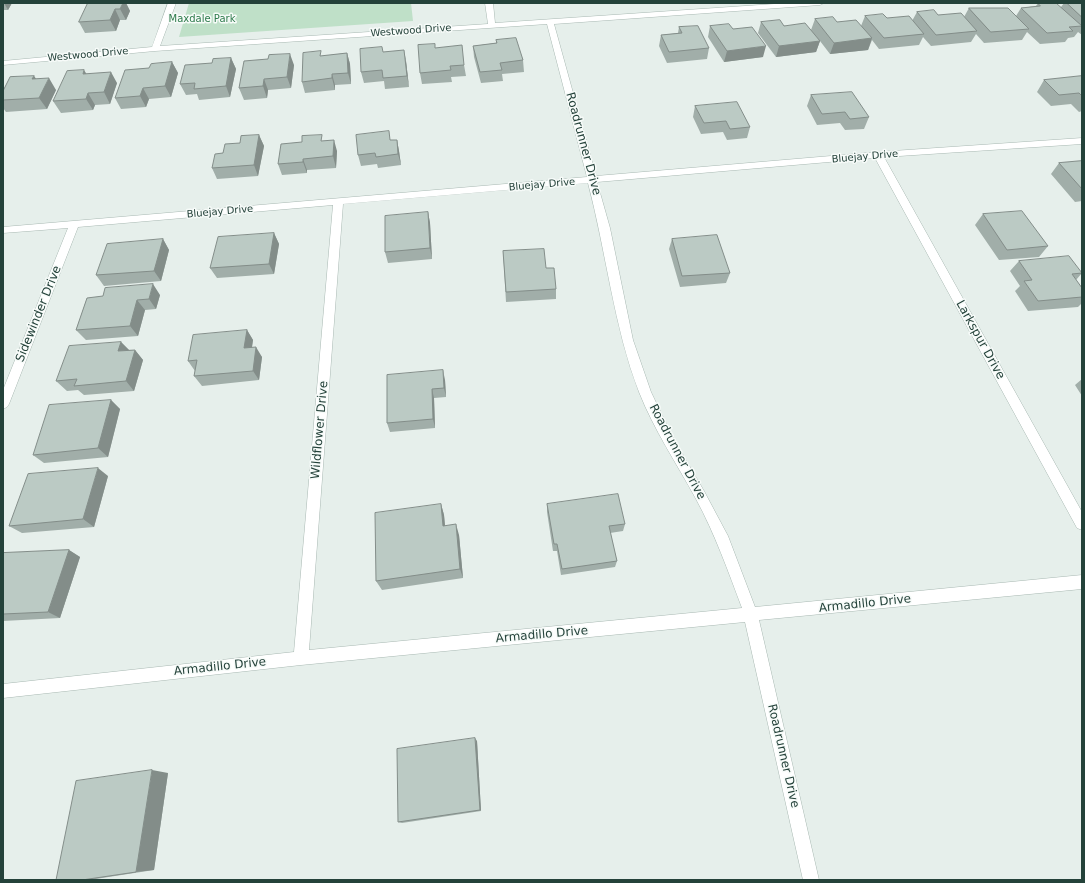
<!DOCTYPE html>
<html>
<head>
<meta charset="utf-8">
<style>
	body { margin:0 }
	#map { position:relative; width:1085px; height:883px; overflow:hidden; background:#e6efeb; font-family:"DejaVu Sans",sans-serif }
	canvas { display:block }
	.frame { position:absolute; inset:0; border:4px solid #24423a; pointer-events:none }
</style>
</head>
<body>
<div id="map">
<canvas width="1085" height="883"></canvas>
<div class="frame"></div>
</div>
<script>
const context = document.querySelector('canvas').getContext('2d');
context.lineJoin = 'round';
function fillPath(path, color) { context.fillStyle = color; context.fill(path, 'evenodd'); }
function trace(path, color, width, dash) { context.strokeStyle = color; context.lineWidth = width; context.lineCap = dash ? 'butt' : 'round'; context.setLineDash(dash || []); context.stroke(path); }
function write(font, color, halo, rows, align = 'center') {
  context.font = font + ' "DejaVu Sans",sans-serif'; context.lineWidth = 3; context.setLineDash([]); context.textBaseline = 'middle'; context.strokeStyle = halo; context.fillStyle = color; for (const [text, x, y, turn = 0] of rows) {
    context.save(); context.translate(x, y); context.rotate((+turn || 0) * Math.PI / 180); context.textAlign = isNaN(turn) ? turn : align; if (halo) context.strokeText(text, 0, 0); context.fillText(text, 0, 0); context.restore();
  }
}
const green = new Path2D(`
	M189,3H411L413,21L179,37Z`);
const minor = new Path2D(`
	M168,3H176L160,46L488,24L485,3H493L495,23L789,3H824L820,5L554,24L596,176L878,152L1082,138V144L884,157L1082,512V530L1077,528L875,158L597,182L610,228L633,340L651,392L673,438L704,491L728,536L755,607L1082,575V589L759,620L819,880H803L745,622L301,665L3,698V684L294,652L333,205L78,227L9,404L7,407L3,409V390L68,228L3,233V227L587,177L547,24L155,51L3,65V61L152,47ZM588,183C606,251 614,328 639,392C654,430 677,464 696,499C715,534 728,571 742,608L309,650L343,204Z`);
const wall = new Path2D(`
	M3,3H12L8,10H3Z
	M88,3H126L130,11L126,20H120L116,31L85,33L79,22Z
	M1038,3L1061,7L1064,3H1082V35L1078,32L1074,37L1068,38L1065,42L1040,44L1027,32L1022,40L984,43L976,34L971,42L931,46L923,37L919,45L879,49L872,40L868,50L830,54L820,41L816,52L776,57L758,33L761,22L811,30L815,19L861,26L865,16L912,21L917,12L938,15L964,17L969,8L1016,16L1021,8L1036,6Z
	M710,26L733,29L763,57L724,62L708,37Z
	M679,27L709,48L707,59L667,63L659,46L661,35L678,33Z
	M496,40L523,60L524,72L502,74L503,81L481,83L474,57L473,46L496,43Z
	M436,48L464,65L466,76L451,77L452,82L422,84L420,73Z
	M383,52L406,61L409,87L385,89L384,81L364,83L361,72Z
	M347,53L350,64L351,84L335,85V90L305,93L302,82L322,56Z
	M231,58L236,69L230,97L199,100L197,94L186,95L180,84L212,63Z
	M268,59L294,65L291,88L268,90L267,98L244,100L239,88Z
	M172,62L178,73L171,97L149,99L146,107L121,109L115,98L149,68Z
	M87,74L117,83L110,104L95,105L93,110L61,113L53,101Z
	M34,76L36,79L56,90L47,109L6,112L3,108V91Z
	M1082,76V111L1079,112L1071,104L1051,106L1037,92L1044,80Z
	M811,95L869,117L864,129L845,130L840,123L817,125L807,106Z
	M695,106L750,127L747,138L727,140L723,132L701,134L693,117Z
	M259,135L264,146L258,176L217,179L212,168L223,153L240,143Z
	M391,140H397L399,151L401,165L378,168L377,164L361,166L358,155Z
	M323,141L337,151L336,168L307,170V173L282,175L278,164Z
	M1082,161V201L1075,202L1051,174L1059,163Z
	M428,212L430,223L432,259L388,263L385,252Z
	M983,214L1048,246L1039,257L999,260L975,225Z
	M274,233L279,244L274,274L217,278L210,268Z
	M163,239L169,250L161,281L104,286L96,275Z
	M672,239L730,273L726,283L680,287L669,249Z
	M503,251L546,268L556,289V299L506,302Z
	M1019,261L1082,273L1076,280L1082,288V303L1078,307L1028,311L1015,291L1020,286L1010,271Z
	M160,295L156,309L145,310L138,336L86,340L76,330L87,298Z
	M247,330L253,340L252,348L262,357L259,380L202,386L194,376L195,371L188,361Z
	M121,342L129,350H135L143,360L134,391L84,395L78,390L67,391L56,381Z
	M387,375L445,380L446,397L434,398L435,428L390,432L387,423Z
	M1082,379V396L1075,385Z
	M111,400L120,409L108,457L44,463L33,455Z
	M108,476L94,527L22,533L9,526Z
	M441,504L444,515L445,526L459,535L463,578L382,590L376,581Z
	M547,504L625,524L623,531L610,533L617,561L615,567L561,575L557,551H553L547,512Z
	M69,550L80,557L60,618L3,621V553Z
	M477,741L481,811L402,823L398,822Z
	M168,773L154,870L89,880H56Z`);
const shadedWall = new Path2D(`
	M4,3H12L8,10Z
	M123,3H126L130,11L126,20L120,9Z
	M115,9L120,20L116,31L110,20Z
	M872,38L868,50L830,54L834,43Z
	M820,41L816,52L776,57L779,46Z
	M766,46L763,57L724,62L727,51Z
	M404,50L406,61L409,87L407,76Z
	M347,53L350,64L351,84L348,73Z
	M290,54L294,65L291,88L287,77Z
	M231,58L236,69L230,97L226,86Z
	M172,62L178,73L171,97L165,86Z
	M84,70L91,81L83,74Z
	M111,72L117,83L110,104L104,92Z
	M332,74L335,85V90L332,78Z
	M34,76L42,87L32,79Z
	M49,78L56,90L47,109L39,98Z
	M264,79L268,90L267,98L263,86Z
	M143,88L149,99L146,107L140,96Z
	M88,93L95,105L93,110L86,99Z
	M259,135L264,146L258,176L254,165Z
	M334,140L337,151L336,168L333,156Z
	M397,140L399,151L401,165L398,154Z
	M303,159L307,170V173L303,162Z
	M428,212L430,223L432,259L430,248Z
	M274,233L279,244L274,274L269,264Z
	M163,239L169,250L161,281L154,271Z
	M153,284L160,295L156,309L149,299Z
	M137,300L145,310L138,336L130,326Z
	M247,330L253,340L250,358L244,348Z
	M121,342L130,351H118Z
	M256,347L262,357L259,380L253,371Z
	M135,350L143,360L134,391L126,381Z
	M443,370L445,380L446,397L444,388Z
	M432,389L434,398L435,428L433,419Z
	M111,400L120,409L108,457L98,448Z
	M98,468L108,476L94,527L83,519Z
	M441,504L444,515L446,537L443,526Z
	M456,524L459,535L463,578L460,569Z
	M69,550L80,557L60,618L48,612Z
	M475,738L477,741L481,811L480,810Z
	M152,770L168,773L154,870L136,872Z`);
const building = new Path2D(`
	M88,3H123L120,9H115L110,20L79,22Z
	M1038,3H1056L1082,26L1069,27L1073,31L1047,33L1021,8L1040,6Z
	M1067,3H1082V17Z
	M969,8H1008L1029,29L991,32Z
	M934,10L938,15L961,13L977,31L936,35L917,12Z
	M883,14L887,18L909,16L924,34L884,38L865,16Z
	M833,17L837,22L856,20L872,38L834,43L815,19Z
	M780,20L784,26L805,23L820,41L779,46L761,22Z
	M729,24L733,29L752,27L766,46L727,51L710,26Z
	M698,26L709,48L669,52L661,35L682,33L679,27Z
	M516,38L523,60L500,63L502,70L480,72L473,46L497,43L496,40Z
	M435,44V48L462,45L464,65L450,66L451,70L420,73L418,45Z
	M382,47L383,52L404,50L407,76L383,78L382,70L361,72L360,49Z
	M321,51L320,56L347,53L348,73L332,74V78L302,82L303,53Z
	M290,54L287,77L264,79L263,86L239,88L244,61L268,59L269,55Z
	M231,58L226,86L194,89L195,83L180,84L185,65L212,63L213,59Z
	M172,62L165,86L143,88L140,96L115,98L125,70L149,68L151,64Z
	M84,70L83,74L111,72L104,92L88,93L86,99L53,101L67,71Z
	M34,76L32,79L49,78L39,98L3,100V91L10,77Z
	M1082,76V96L1079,93L1059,95L1044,80Z
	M852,92L869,117L850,119L845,112L822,114L811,95Z
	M737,102L750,127L730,129L726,121L704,123L695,106Z
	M389,131L390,140H397L398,154L376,157L375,153L358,155L356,135Z
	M259,135L254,165L212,168L215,154L223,153L225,144L240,143L241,136Z
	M322,135L321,141L334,140L333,156L303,159V162L278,164L281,144L302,142V136Z
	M1082,161V189L1059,163Z
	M1022,211L1048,246L1007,250L983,214Z
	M428,212L430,248L385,252V216Z
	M274,233L269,264L210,268L218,237Z
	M717,235L730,273L682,276L672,239Z
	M163,239L154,271L96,275L107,244Z
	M544,249L546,268H554L556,289L506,292L503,251Z
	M1069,256L1082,273L1072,274L1082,288V297L1038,301L1024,281L1032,280L1019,261Z
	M153,284L149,299L137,300L130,326L76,330L87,298L103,296L105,288Z
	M247,330L244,348L256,347L253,371L194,376L197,360L188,361L193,335Z
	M121,342L118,351L135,350L126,381L74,386L77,379L56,381L69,346Z
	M443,370L444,388L432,389L433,419L387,423V375Z
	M111,400L98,448L33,455L49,405Z
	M98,468L83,519L9,526L28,474Z
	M618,494L625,524L609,526L617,561L562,569L557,544H554L547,504Z
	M441,504L443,526L456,524L460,569L376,581L375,513Z
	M69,550L48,612L3,614V553Z
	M475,738L480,810L398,822L397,749Z
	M152,770L136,872L82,880H56L76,781Z`);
const farParknames = [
	["Maxdale Park",202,19]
];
const farStreetnames = [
	["Westwood Drive",411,31,-4],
	["Westwood Drive",88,55,-5],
	["Bluejay Drive",865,157,-5],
	["Bluejay Drive",542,185,-5],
	["Bluejay Drive",220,212,-5]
];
const streetNames = [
	["Roadrunner Drive",583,144,75],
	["Sidewinder Drive",39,314,-68],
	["Larkspur Drive",980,340,61],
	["Wildflower Drive",320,430,-85],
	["Roadrunner Drive",677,452,62],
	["Armadillo Drive",865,604,-6],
	["Armadillo Drive",542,635,-5],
	["Armadillo Drive",220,667,-6],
	["Roadrunner Drive",783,756,77]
];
fillPath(green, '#bfe0c8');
trace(minor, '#a8b8b2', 1);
fillPath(minor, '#fff');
fillPath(wall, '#a1aea9');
fillPath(shadedWall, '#838d89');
fillPath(building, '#bbcac4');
trace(building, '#838d89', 1);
write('10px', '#2d7a4b', '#f7fbf9', farParknames);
write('10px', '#24423a', '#f7fbf9', farStreetnames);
write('12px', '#24423a', '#f7fbf9', streetNames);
</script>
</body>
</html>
